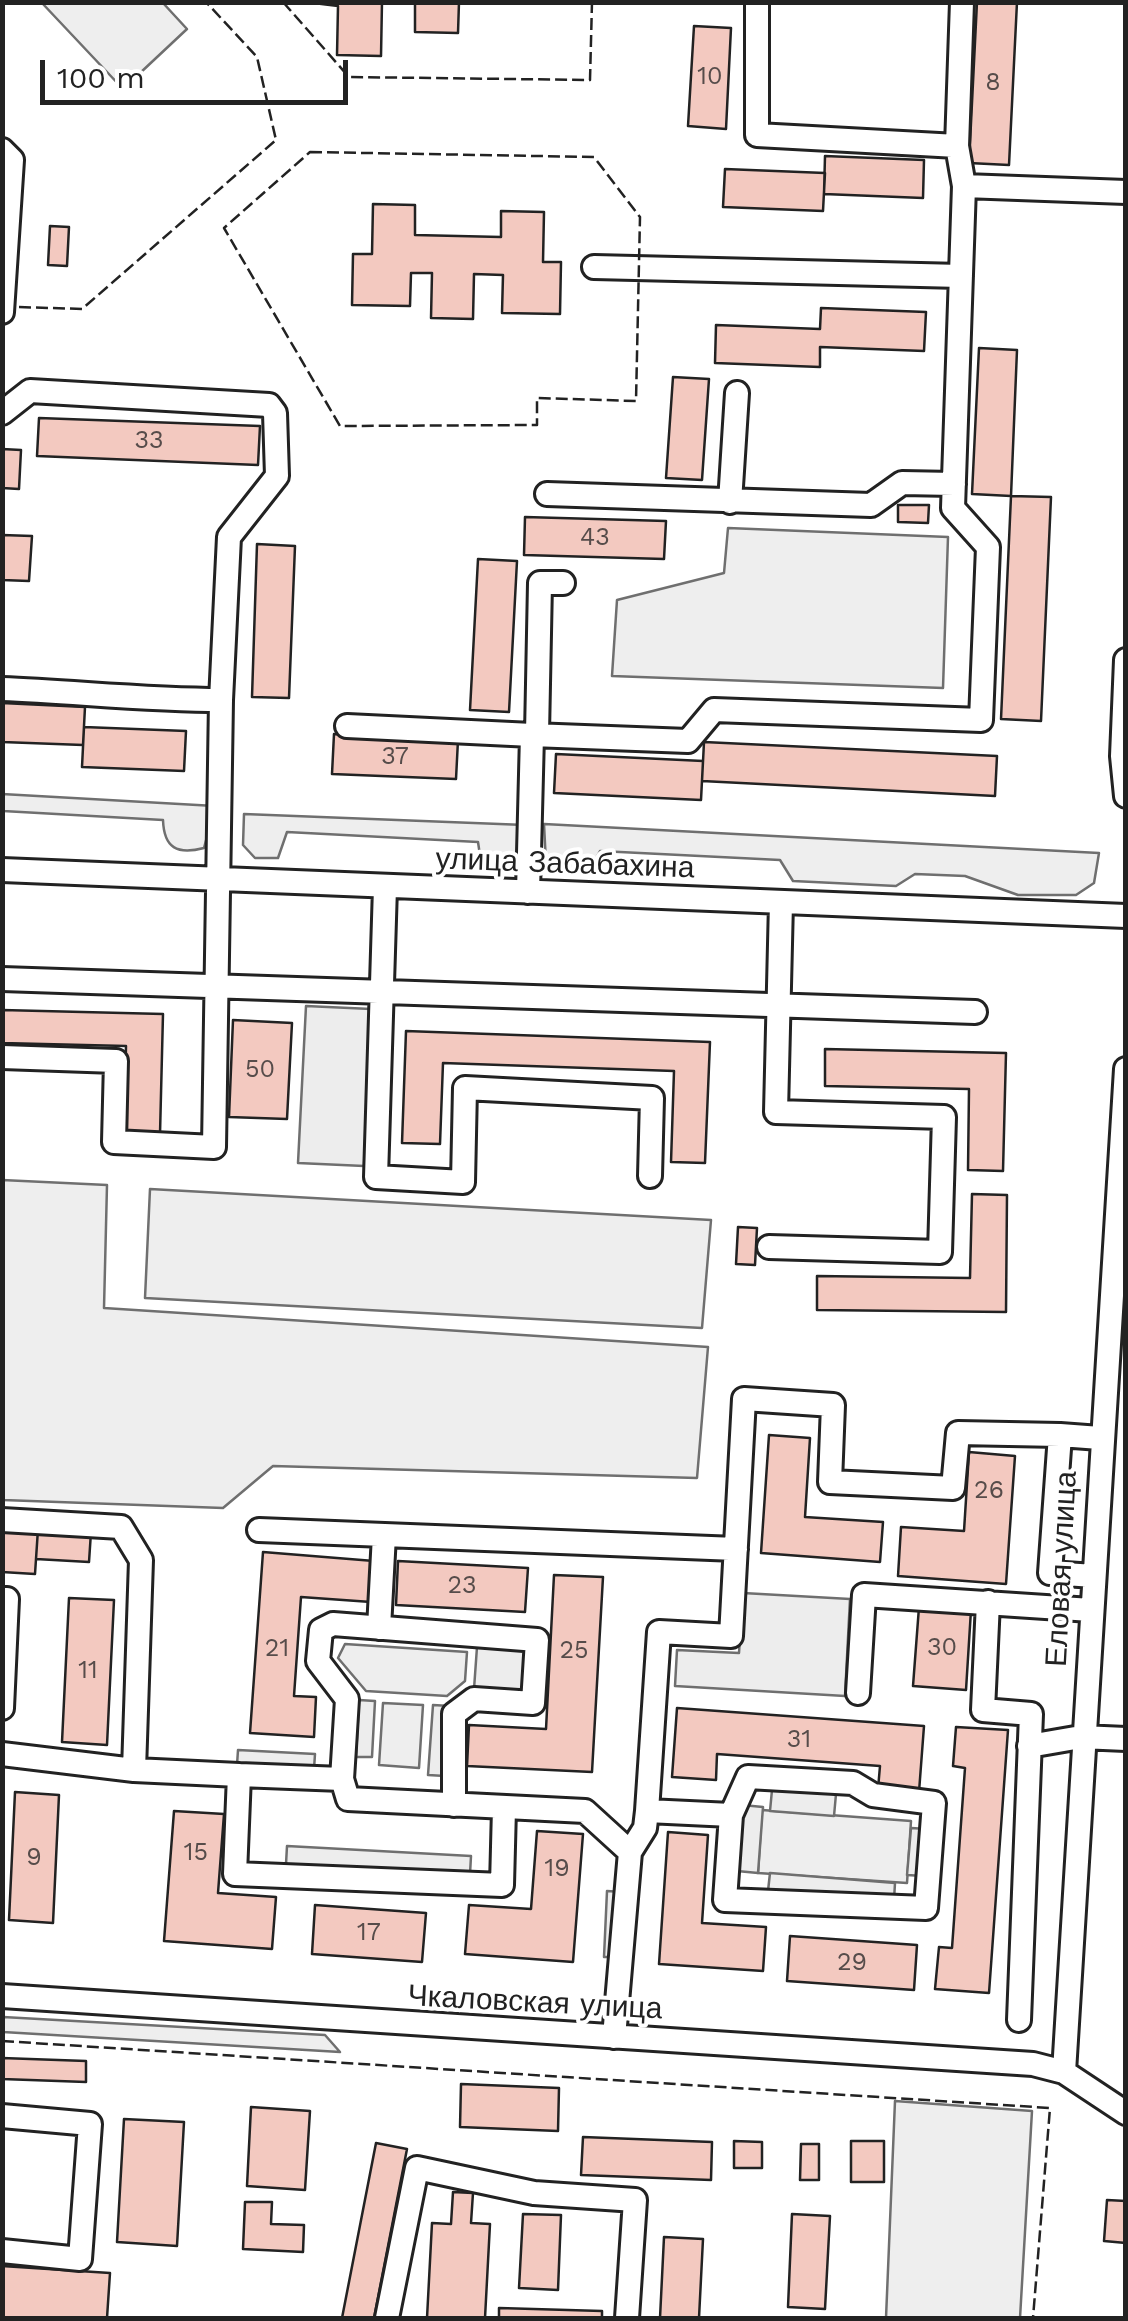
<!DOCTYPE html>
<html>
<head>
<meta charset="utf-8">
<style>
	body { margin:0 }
	#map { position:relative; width:1128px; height:2321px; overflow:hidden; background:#fff; font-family:"Work Sans",sans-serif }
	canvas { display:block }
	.frame { position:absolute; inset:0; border:5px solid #222; pointer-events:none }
	.scale { position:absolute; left:40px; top:60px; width:308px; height:45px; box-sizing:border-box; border:5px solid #222; border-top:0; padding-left:12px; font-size:30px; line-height:35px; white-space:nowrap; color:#222; -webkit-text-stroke:8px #fff; paint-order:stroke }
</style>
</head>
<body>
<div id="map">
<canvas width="1128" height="2321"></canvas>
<div class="frame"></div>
<div class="scale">100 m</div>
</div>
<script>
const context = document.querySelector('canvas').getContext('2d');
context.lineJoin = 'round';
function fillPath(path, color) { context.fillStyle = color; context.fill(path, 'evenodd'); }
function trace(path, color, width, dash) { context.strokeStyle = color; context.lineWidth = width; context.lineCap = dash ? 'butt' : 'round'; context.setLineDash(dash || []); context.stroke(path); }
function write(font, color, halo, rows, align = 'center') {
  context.font = font + ' "Work Sans",sans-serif'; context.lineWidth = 8; context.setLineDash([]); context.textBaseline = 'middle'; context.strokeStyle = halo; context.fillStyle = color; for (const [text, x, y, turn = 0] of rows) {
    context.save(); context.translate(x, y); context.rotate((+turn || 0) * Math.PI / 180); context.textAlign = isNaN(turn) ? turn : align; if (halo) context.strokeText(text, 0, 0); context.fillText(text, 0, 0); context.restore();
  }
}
const green = new Path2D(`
	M42,3H163L187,29L123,89Z
	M728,528L948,537L943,688L612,676L617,600L724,573Z
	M2,794L215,806L204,848C177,855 164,848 163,820L3,811Z
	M244,814L525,825L522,863L513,871L497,870L481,862L478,842L287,832L278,858H255L243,845Z
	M544,824L1099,853L1094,883L1076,895H1018L965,876L915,874L896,886L793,881L780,860L600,851L588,872H565L546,863Z
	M2,1180L107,1185L104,1308L708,1347L697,1478L273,1466L223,1508L3,1500Z
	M150,1189L711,1220L702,1328L145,1298Z
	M345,1644L467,1652L465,1681L447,1696L366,1691L338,1658Z
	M383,1703L423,1705L419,1768L379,1765Z
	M762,1810L911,1821L907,1883L758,1873Z
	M3,2017L325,2035L340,2052L3,2032Z
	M895,2101L1032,2111L1020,2318H886Z`);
const parking = new Path2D(`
	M306,1006L371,1009L364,1166L298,1163Z
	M743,1593L850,1599L845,1696L675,1686L677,1650L739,1653Z
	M477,1647L526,1651L523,1693L474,1689Z
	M359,1700L375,1701L372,1757H356Z
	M433,1705L450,1706L445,1776L428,1775Z
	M238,1750L315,1754L314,1769L237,1765Z
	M772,1790L836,1794L834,1816L770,1811Z
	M742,1805L763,1807L758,1873L737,1871Z
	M911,1828L927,1829L923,1876L907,1875Z
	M287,1846L471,1856L470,1874L286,1864Z
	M770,1873L895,1883L894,1900L768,1891Z
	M607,1891L622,1892L619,1957H604Z`);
const building = new Path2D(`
	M305,2H382L381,56L337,55L338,6Z
	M415,2H459L458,33L415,32Z
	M977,2H1017L1009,165L969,163Z
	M694,26L731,28L726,129L688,126Z
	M825,156L924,160L923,198L824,194Z
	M725,169L825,173L823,211L723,207Z
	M373,204L415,205V235L501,237V211L544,212L543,262H561L560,314L502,313L503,275L474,274L473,319L431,318L432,273H411L410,306L352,305L353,254H372Z
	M50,226L69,227L67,266L48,265Z
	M821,308L926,312L924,351L820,347V367L715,363L716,325L820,329Z
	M979,348L1017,350L1011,496L972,494Z
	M673,377L709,379L702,480L666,478Z
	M39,418L260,426L258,465L37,456Z
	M2,449L21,450L19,489L2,488Z
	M1011,496L1051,497L1041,721L1001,719Z
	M898,505H929L928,523L898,522Z
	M525,517L666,521L664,559L524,555Z
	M2,535L32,536L29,581L2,580Z
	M257,544L295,546L289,698L252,697Z
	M478,559L517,561L509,712L470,710Z
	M2,703L85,707L83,745L2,742Z
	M84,727L186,731L184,771L82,767Z
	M334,734L458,740L456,779L332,774Z
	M704,742L997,756L995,796L702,781Z
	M556,754L703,761L701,800L554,793Z
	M2,1010L163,1014L160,1134L124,1133L126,1046L2,1043Z
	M233,1020L292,1023L287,1119L229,1117Z
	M406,1031L710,1042L705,1163L671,1162L674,1071L443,1063L440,1144L402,1143Z
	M825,1049L1006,1053L1003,1171L968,1170L969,1089L825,1086Z
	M972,1194L1007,1195L1006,1312L817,1310V1276L970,1278Z
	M738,1227L757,1228L755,1265L736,1264Z
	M769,1435L810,1438L805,1517L883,1522L880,1562L761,1553Z
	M969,1452L1015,1456L1006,1584L898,1576L901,1527L964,1531Z
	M2,1527L38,1529L35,1574L2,1572Z
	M38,1529L91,1532L89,1562L36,1559Z
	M263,1552L374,1561L371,1602L301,1597L294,1696L316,1697L314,1737L250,1733Z
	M398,1561L528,1568L525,1612L396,1605Z
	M554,1575L603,1577L592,1772L467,1766L469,1725L546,1729Z
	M69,1598L114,1600L107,1745L62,1742Z
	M919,1607L971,1610L966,1690L913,1686Z
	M677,1708L924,1726L919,1792L878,1789L880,1766L717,1754L716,1780L672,1777Z
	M956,1727L1008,1730L989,1993L935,1989L939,1947L952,1948L965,1768L953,1766Z
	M15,1792L59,1795L53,1923L9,1920Z
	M174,1811L224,1814L218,1893L276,1897L272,1949L164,1941Z
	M537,1831L583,1834L573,1962L465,1954L469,1905L531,1909Z
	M668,1832L708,1835L702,1923L766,1927L763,1971L659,1964Z
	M315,1905L426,1913L422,1962L312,1954Z
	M790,1936L917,1945L914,1990L787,1981Z
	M2,2058L86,2061V2082L2,2079Z
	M461,2084L559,2088L558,2131L460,2127Z
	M251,2107L310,2111L305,2190L247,2186Z
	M124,2119L184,2122L177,2246L117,2242Z
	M583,2137L712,2142L711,2180L581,2175Z
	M734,2141L762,2142V2168H734Z
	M851,2141H884V2182H851Z
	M376,2143L407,2149L374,2318H342Z
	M801,2144H819V2180H800Z
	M453,2192L473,2193L471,2223L490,2224L485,2318H427L432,2223L451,2224Z
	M1107,2200L1126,2201V2243L1104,2241Z
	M245,2202H272L271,2224L304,2225L303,2252L243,2249Z
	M523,2214L561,2215L558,2290L519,2288Z
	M792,2214L830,2216L825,2309L788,2307Z
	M664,2237L703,2239L699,2318H660Z
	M2,2266L110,2273L107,2318H2Z
	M499,2308L602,2311V2318H499Z`);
const minor = new Path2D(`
	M757,2V135L957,146L964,186L1126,192
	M957,146L962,2
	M2,150L12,160L2,312
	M594,267L961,276
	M2,413L30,391L269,405L275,413L277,476L229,537L221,700L214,1147L114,1142L116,1061L2,1057
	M547,494L871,505L902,483L954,484
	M730,502L737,393
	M1126,660L1122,756L1126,796
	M2,689C76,692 147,700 221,700
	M347,726L532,735
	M537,734L540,583H563
	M2,870L1126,916
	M385,887L376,1177L463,1182L465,1088L652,1098L650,1176
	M528,892L532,735L688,741L714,710L981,720L988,547L953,508L964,186
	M2,979L975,1012
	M769,1247L940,1252L944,1117L776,1112L781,902
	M2,1520L121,1527L141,1560L134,1770L2,1754
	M259,1530L736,1549
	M1094,1576L1050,1573L1060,1435L1100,1438
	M2,1599H7L2,1708
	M988,1602L983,1710L1031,1714L1019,2020
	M379,1628L384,1535
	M858,1693L864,1595L1091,1610
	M1029,1746L1081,1737L1126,1739
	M134,1770L239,1775L235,1874L502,1885L504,1808
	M239,1775L342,1779L348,1799L585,1811L630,1852
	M342,1779L347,1699L318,1661L321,1630L333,1624L537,1640L533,1703L474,1699L454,1714V1805
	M647,1811L659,1632L731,1636L744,1399L833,1405L830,1482L953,1488L958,1433L1060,1435
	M2,1996L1033,2064L1064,2072L1126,2113
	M614,2037L630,1852L645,1828L647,1811L731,1815L725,1900L926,1908L934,1803L873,1795L853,1783L748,1777L731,1815
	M1064,2072L1126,1069
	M2,2116L90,2124L80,2259L2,2251
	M387,2318L417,2168L534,2193L635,2200L627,2318`);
const fence = new Path2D(`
	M283,2L349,77L590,80L592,2
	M310,152L594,157L640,217L636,401L537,398V425L340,426L224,228Z
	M19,307L82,309L276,140L257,57L206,2
	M2,2041L1050,2108L1033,2318`);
const numberNames = [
	["10",710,77],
	["8",993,83],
	["33",149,441],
	["43",595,538],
	["37",395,757],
	["50",260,1070],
	["26",989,1491],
	["23",462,1586],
	["30",942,1648],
	["21",277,1649],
	["25",574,1651],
	["11",88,1671],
	["31",799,1740],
	["15",196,1853],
	["9",34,1858],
	["19",557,1869],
	["17",369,1933],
	["29",852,1963]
];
const streetNames = [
	["улица Забабахина",565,864,2],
	["Еловая улица",1062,1569,-87],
	["Чкаловская улица",535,2003,3]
];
fillPath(green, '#eee');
trace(green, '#6f6f6f', 2.5);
fillPath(parking, '#ededed');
trace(parking, '#6f6f6f', 2.5);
fillPath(building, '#f3c9c0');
trace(building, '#222', 2.5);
trace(minor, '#222', 28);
trace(minor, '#fff', 22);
trace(fence, '#222', 2.5, [12, 5]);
write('25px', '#564c4a', null, numberNames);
write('30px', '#222', '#fff', streetNames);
</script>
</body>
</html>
